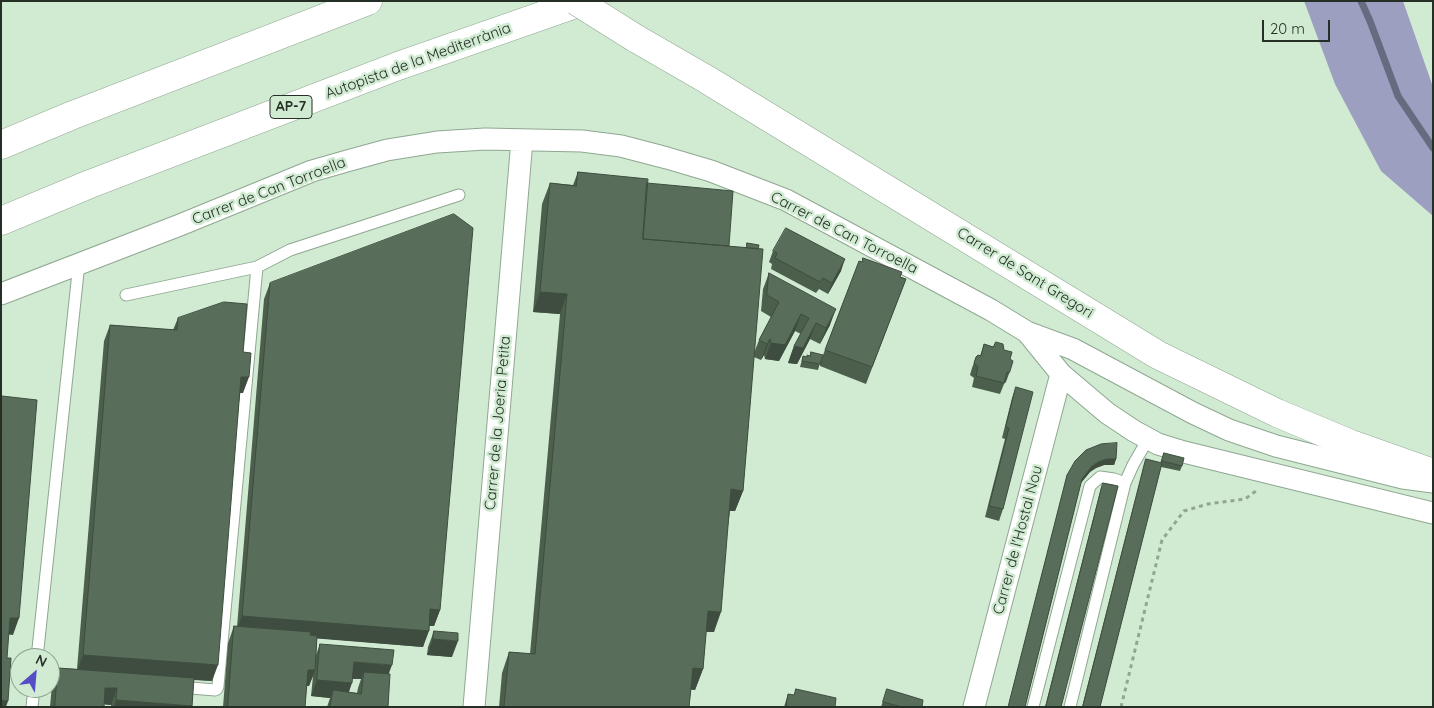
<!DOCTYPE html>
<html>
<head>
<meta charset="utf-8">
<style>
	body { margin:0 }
	#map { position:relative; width:1434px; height:708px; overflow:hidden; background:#d1ebd3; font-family:Quicksand,sans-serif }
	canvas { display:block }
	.frame { position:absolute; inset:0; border:2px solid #252f26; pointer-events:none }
	.north { position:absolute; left:10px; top:648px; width:50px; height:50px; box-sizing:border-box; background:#d1ebd3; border:1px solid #8ca08e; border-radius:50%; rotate:27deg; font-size:14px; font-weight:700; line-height:20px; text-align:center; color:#252f26 }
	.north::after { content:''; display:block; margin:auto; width:18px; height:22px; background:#544dc5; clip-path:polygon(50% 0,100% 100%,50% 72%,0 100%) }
	.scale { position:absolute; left:1262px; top:20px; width:68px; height:22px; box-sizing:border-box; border:2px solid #252f26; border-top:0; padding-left:6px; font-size:15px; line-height:18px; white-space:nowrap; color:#252f26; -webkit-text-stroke:4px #d1ebd3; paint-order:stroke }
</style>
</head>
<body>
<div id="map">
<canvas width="1434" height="708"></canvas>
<div class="frame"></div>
<div class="north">N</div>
<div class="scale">20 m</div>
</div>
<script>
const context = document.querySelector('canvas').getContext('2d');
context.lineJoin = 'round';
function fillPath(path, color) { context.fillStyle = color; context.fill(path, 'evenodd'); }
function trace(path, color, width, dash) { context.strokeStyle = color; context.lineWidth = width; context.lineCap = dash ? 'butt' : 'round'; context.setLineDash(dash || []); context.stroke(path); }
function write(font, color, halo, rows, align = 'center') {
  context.font = font + ' Quicksand,sans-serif'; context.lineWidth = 5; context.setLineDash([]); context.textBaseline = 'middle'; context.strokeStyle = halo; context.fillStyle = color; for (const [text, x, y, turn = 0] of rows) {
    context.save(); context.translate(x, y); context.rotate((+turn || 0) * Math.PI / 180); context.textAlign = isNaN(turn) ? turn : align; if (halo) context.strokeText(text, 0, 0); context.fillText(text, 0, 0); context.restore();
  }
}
const forest = new Path2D(`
	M1304,1H1403L1433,87V216L1381,171L1335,84Z`);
const stream = new Path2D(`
	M1361,1L1370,21L1398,96L1433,148`);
const path = new Path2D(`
	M1121,707L1162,540L1184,511L1208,504L1245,499L1256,491`);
const service = new Path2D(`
	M126,295L257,267
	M1125,483L1133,465L1148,439
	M37,658L79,263
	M50,675L71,677
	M179,687L215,690L217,689L218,686L257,267L290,250L459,195
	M32,707L34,688
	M1033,707L1090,486L1100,477L1114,479L1125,483L1070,707`);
const minor = new Path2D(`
	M1,294L180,225L312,171L347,161L387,150L437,142L485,139L582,141L621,146L667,158L711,171L786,200L991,310L1027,332L1073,349L1193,413L1229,430L1276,446L1403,478L1433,482
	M1027,332L1061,374L1107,413L1134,431L1158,444L1184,452L1433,513
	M474,707L522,140
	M974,707L1061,374`);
const secondary = new Path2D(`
	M635,38L706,79L1158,355L1277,413L1351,444L1433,473`);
const motorway = new Path2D(`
	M1,145L73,115L368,1
	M1,221L90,184L398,66L584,1`);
const secondaryBridge = new Path2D(`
	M576,1L635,38`);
const wall = new Path2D(`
	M578,172L647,183L729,246L746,248L747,243L754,353L759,340L771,317L761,311L763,289L769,273L830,325L820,344L810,339L797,364L788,363L794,346L801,334L795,331L779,361L765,359L764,355L761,360L754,357L743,491L735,511H730L714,632H706L703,669L695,690L691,689L689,707H499L502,673L509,652L530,654L560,314L533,312L542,204L550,183L573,185Z
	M773,251L841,271L828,294L819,289L816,293L771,269L772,264L769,262Z
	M859,261L906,279L866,384L820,366V363L818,370L800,367L803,356L807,357L810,356L823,355Z
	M270,283L440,610L434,626H429L423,647L317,638L316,655L320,644L389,673L388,707H327L330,698L311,696L313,676L309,686H306L305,707H223L228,643L234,626L237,627L264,299ZM352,679H361L358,688L357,693L349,692Z
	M178,318L243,352V393H240L212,681L194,680L192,707H111V705L104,704V707H50L52,684L58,668L77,669L104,341L110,325L173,330Z
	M984,344L1004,350L1010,359V371L1006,382L1004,384L1000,394L972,387L974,378L970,375L972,368L976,357L980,356Z
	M1016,387L1003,509L999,521L985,517L1005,439L1002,438L1012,398Z
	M1164,453L1182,466L1180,471L1161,467L1100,707H1082L1144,465L1146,459L1160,463Z
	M1116,459L1114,465H1104L1096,468L1090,472L1081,483L1025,707H1008L1067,475Z
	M1103,483L1061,707H1045L1101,488Z
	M434,631L452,657L427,655L428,647Z
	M796,689L835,707H784L788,694L794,695Z
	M887,689L922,707H881Z`);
const shadedWall = new Path2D(`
	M845,259L841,271L828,294L832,283Z
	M540,292L567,294L560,314L533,312Z
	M836,309L830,325L820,344L826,328Z
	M801,314L795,331L779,361L765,359L771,343Z
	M816,323L810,339L797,364L788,363L794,346Z
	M770,339L764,355L761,360L767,344Z
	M241,377H249L243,393H235Z
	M1106,459H1116L1114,465H1104L1096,468L1090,472L1080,484L1082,479L1092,466L1098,462Z
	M731,489L743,491L735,511L724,510Z
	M430,609L440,610L434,626L424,625Z
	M708,611L721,612L714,632L700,631Z
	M242,616L429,631L423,647L236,632Z
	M10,618H19L13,635L4,634Z
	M433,639L458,641L452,657L427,655Z
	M83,655L218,665L212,681L77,671Z
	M354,662L392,665L386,681L364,672L361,679L348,678Z
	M693,668L703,669L695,690L685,689Z
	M308,670H315L309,686H302Z
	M317,680L352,683L346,700L333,690L330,698L311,696Z
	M105,688H117L111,705L99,704Z
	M1,700L8,701L6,707H1Z
	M116,700L192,706V707H114Z`);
const building = new Path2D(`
	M578,172L648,179L643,239L763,249L743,491L731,489L721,612L708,611L703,669L693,668L689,707H504L509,652L535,654L567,294L540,292L550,183L576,186Z
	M647,183L733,191L729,246L643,239Z
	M454,214L473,228L440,610L430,609L429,631L242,616L270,283Z
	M786,228L845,259L832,283L823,278L820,282L775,258L777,253L773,251Z
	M747,243L759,245L758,249L747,248Z
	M863,258L902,272L900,277L906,279L872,367L825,350L859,261L862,262Z
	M769,273L836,309L826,328L816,323L803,348L794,346L809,318L801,314L785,345L771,343L770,339L767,344L759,340L779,302L767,295Z
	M224,302L247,304L243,352L251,353L249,377H241L218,665L83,655L110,325L177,330L178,318Z
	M996,342L1003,344L1004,350L1012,352L1010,359L1013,361L1010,371L1009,373L1007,372L1004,383L976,376L978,367L974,363L976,357L978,355L981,356L984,344L993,347Z
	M811,352L823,355L820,364L802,361L803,356L807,357V355L810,356Z
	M1016,387L1033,392L1003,509L989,506L1009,428L1006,427Z
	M2,396L37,400L19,618H10L7,658H11L8,701L1,700Z
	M1117,443L1116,459H1106L1098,462L1092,466L1082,479L1025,707H1008L1067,475L1075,461L1086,450L1101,444Z
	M1164,453L1184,458L1182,466L1162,461Z
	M1146,459L1162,463L1100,707H1083Z
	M1103,483L1118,486L1061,707H1046Z
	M234,626L311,632L310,635L317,636L315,670H308L305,707H228Z
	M434,631L458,633V641L433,639Z
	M320,644L394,650L392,665L354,662L352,683L317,680Z
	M58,668L194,678L192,706L116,700L117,688H105L104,707H55Z
	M364,672L390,674L388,707H330L333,690L361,694Z
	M796,689L836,698L835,707H790L786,706L788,694L794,695Z
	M887,689L923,700L922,707H902L883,702Z`);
const shields = [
	[291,107,42]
];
const shieldNames = [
	["AP-7",291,107]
];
const streetNames = [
	["Autopista de la Mediterrània",418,61,-20],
	["Carrer de Can Torroella",269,191,-21],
	["Carrer de Can Torroella",844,233,27],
	["Carrer de Sant Gregori",1025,273,32],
	["Carrer de la Joeria Petita",498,423,-85],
	["Carrer de l'Hostal Nou",1018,540,-75]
];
fillPath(forest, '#9c9fc0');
trace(stream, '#666b7f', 7);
trace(service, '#8fa791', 13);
trace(minor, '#8fa791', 23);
trace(secondary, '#8fa791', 29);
trace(motorway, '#8fa791', 29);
trace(path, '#91a593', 3, [4, 4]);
trace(service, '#fff', 11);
trace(minor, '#fff', 21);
trace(secondary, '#fff', 28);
trace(motorway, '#fff', 28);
trace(secondaryBridge, '#8fa791', 29, []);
trace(secondaryBridge, '#fff', 28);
fillPath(wall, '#4c5f4d');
fillPath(shadedWall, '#3e4d3f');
fillPath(building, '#586e5a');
trace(building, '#3e4d3f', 1);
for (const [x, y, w] of shields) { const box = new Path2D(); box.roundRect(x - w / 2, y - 11.5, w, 23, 4); context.fillStyle = '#d1ebd3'; context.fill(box); trace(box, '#252f26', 1); }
write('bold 14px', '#252f26', null, shieldNames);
write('15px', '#252f26', '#d1ebd3', streetNames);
</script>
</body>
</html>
